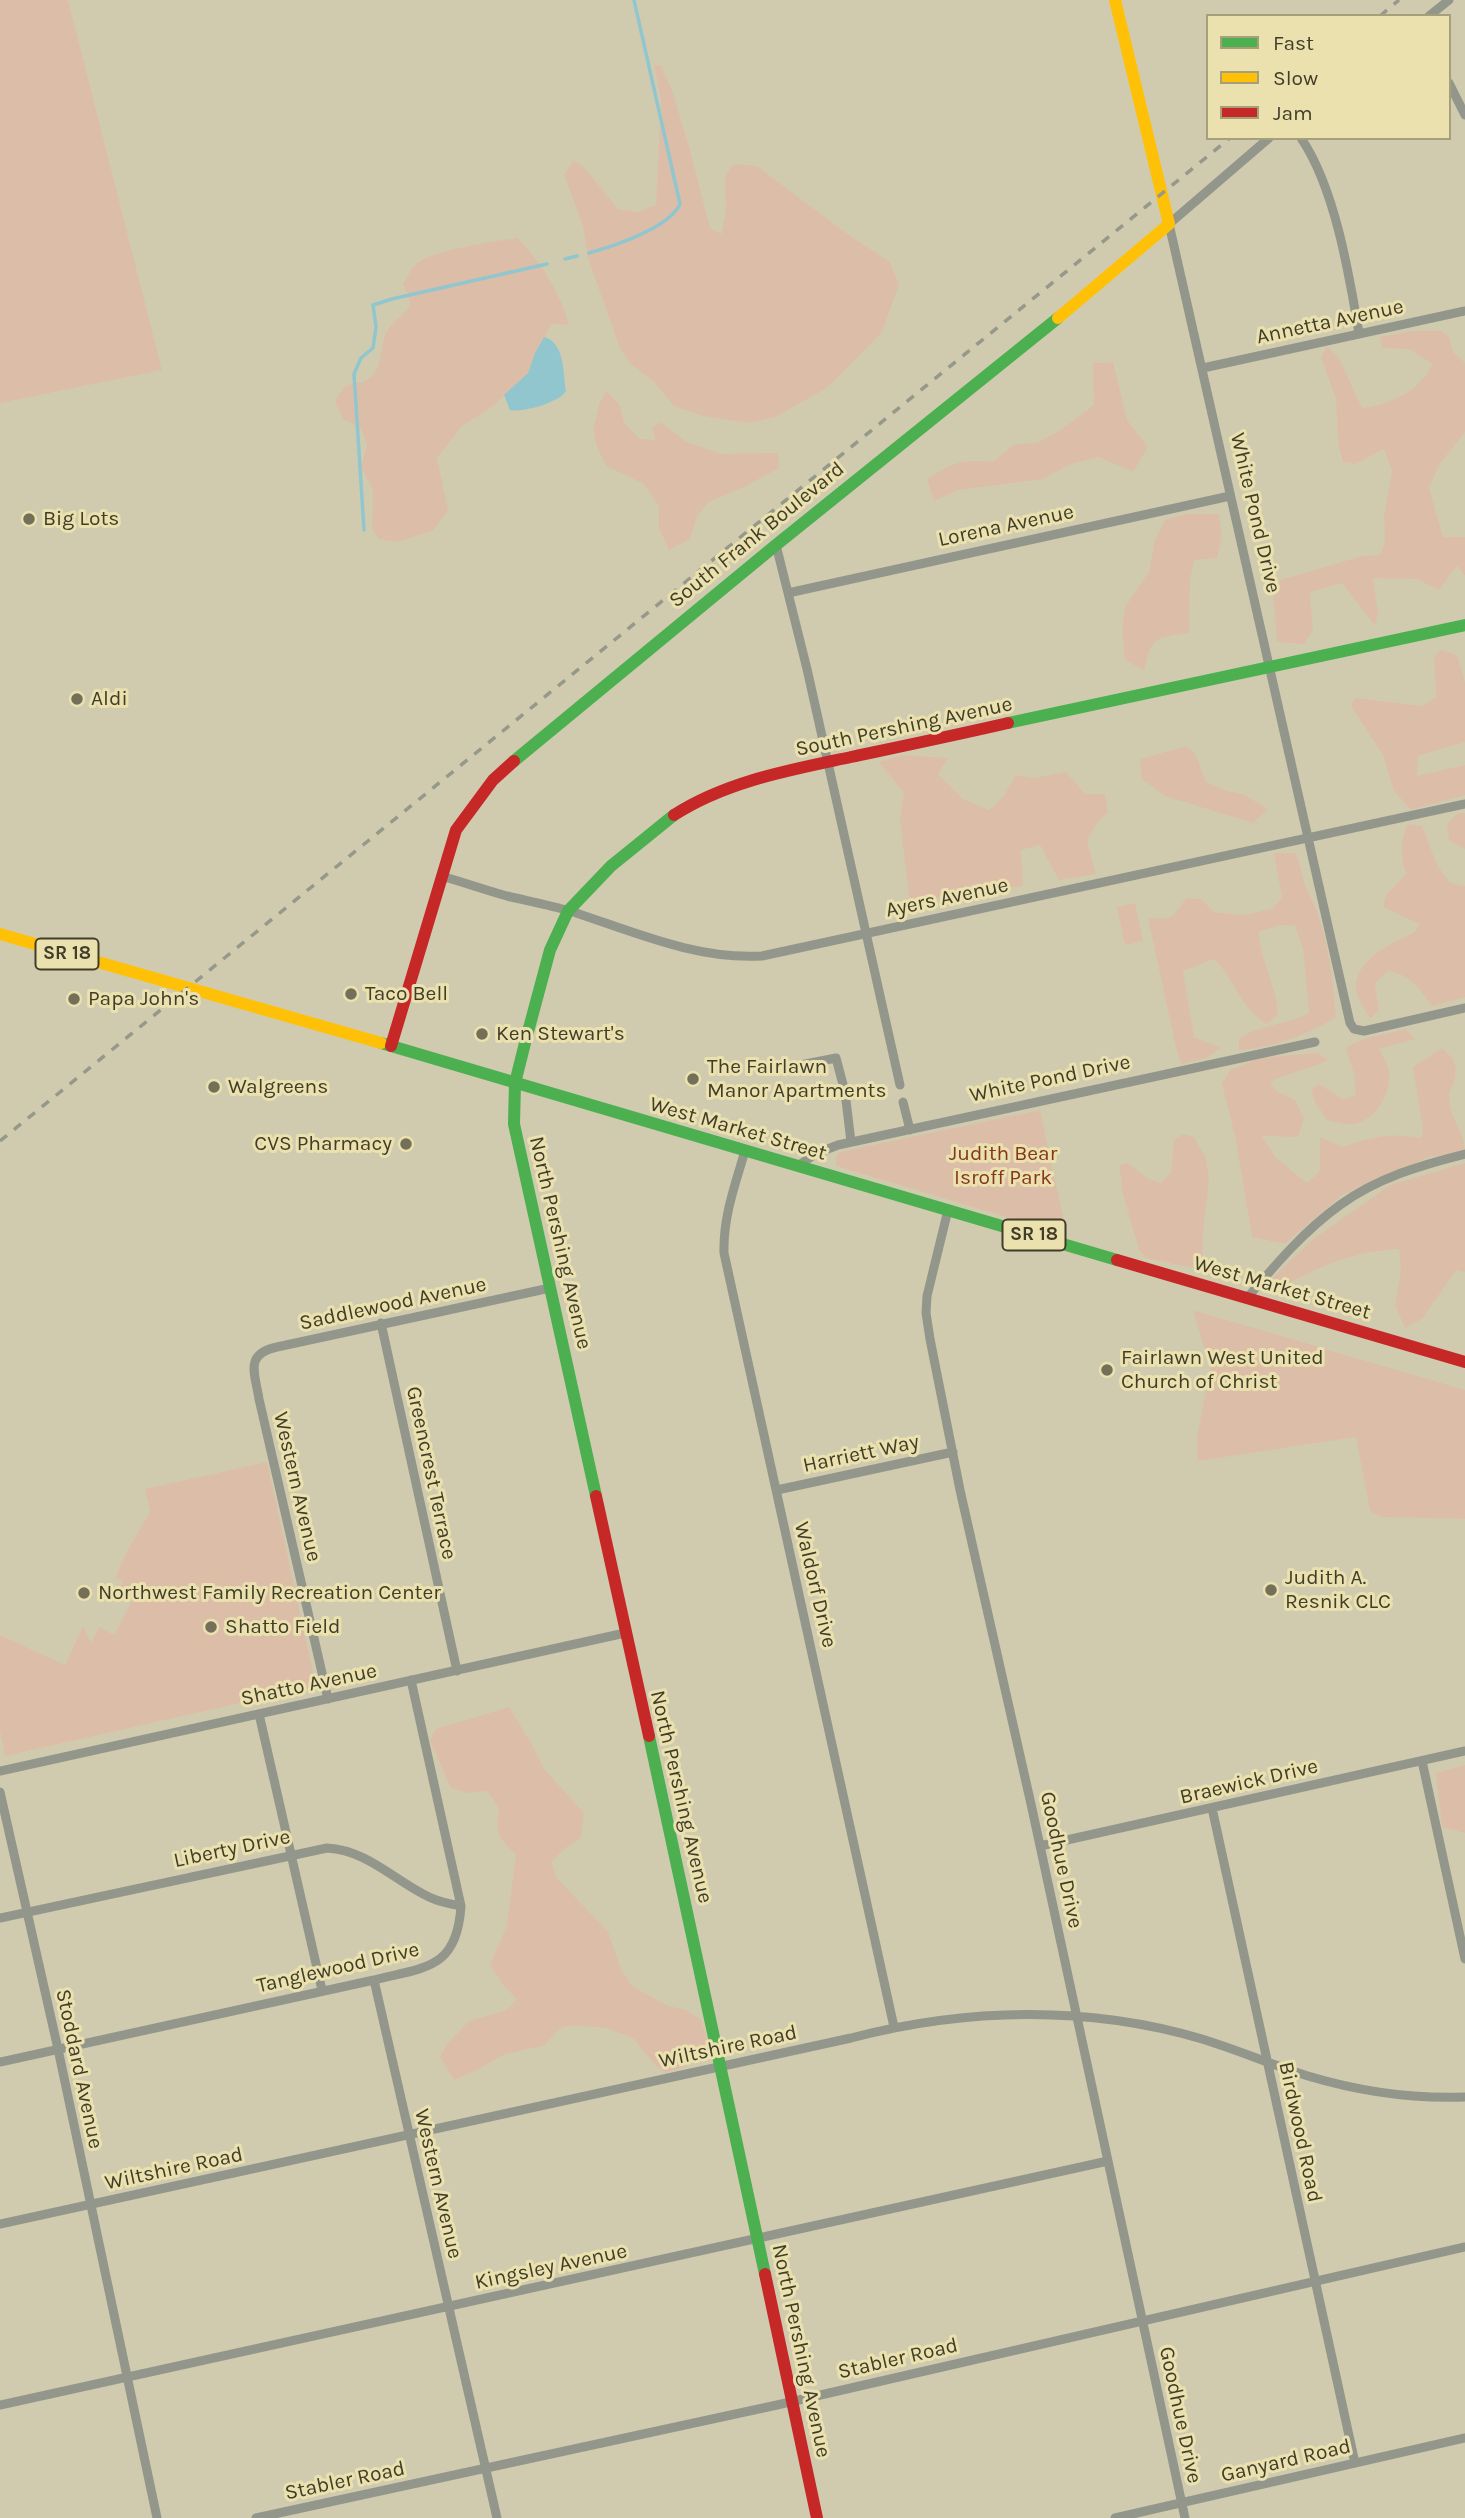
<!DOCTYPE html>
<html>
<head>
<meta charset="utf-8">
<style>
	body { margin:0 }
	#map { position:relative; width:1465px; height:2518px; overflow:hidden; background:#d0cbaf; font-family:Karla,sans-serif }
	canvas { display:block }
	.legend { position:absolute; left:1206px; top:14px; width:245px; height:126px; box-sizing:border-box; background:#eae1af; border:2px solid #a69f79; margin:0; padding:9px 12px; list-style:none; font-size:21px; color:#413d29 }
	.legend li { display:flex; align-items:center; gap:14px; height:35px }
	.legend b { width:35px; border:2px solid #a69f79 }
</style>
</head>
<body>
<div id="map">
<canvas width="1465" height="2518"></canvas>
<ul class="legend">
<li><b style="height:9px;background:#4caf50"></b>Fast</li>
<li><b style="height:9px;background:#ffc107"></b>Slow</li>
<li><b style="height:9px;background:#c62828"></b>Jam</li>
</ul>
</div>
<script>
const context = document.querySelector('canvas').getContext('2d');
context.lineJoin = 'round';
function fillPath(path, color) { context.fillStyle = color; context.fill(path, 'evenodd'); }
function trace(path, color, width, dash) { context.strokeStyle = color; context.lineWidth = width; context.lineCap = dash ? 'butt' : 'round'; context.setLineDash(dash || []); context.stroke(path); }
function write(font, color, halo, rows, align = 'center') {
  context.font = font + ' Karla,sans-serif'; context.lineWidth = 6; context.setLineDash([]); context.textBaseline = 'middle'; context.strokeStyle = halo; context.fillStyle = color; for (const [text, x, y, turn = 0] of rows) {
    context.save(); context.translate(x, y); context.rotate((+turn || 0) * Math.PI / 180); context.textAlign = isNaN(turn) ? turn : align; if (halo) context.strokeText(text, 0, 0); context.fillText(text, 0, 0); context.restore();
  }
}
const green = new Path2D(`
	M0,0H68L162,370L0,403Z
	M654,65L661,66L672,90L690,150L710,228L721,234C723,225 726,215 726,205C726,191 721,173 735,164L757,166L853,238L890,262L899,285L882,332L828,387L776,417L748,423L703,416L674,406L654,382L630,363L619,346L588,258L583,226L564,175L573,161L583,166L618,209L638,212L656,205L661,100Z
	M517,238C538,256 563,298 569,325L552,324L535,353L528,373L492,407L462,426L437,458L448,510L433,531L396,542L379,539L372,529L373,490L361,467L367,446L361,428L343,419L335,402C348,373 358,391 373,375C382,367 380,345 386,333C391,322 409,310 410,305C411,299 405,290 403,284C407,278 410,270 415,265C430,250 495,241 517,238Z
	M1412,331H1441L1449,337L1453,352L1465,363V432L1439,465L1429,488L1443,537H1465V576L1457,566L1439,590L1417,579L1373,578L1378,612L1375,626L1342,583L1310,592L1313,630L1304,644L1277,642L1273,597L1280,580L1362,556L1380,555L1385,542L1384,516L1392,471L1384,449L1355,464L1343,462L1338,443L1336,399L1321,357L1327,346L1339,358L1362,408C1389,405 1421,391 1432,364L1409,349L1382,348L1380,337Z
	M1113,362L1127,420L1148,447L1133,472L1099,457L1071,464L1043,479L958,490L934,501L927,479C954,462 962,459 993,462L1013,445L1038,442L1061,430L1094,405L1093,363Z
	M606,391L620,405L624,423L640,439L656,440L652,428L661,422L685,441L720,454L778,453L779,468L744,487L709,502L697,516L690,539L669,550L659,528V507L644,484L606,466L597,447L593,430L599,404Z
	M1185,514H1219L1222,535L1217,558L1194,560L1190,580L1189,633C1154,638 1152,636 1144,671L1125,659L1122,629L1125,607L1150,570L1154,542L1165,520Z
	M1441,650L1457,655L1465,682V742L1418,756L1417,776L1465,765V795L1411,810L1394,791L1383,755L1351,706L1355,698L1423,706L1436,697L1434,657Z
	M1186,746L1196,755L1206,782L1224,790L1245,795L1268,809L1253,823L1165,796L1142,779L1140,759Z
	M903,755L948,758L938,774L963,799L989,810L1003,797L1016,775L1034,778L1066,772L1085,794H1105L1108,813L1098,821L1087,840L1096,874L1059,880L1040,845L1021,850L1023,886L955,892L926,903L910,906L900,819L904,793L879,762Z
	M1458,813H1465V849L1449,840L1447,824Z
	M1408,824L1422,826L1437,865L1450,883L1465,886V997L1432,1006C1420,989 1409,974 1388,971L1375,983L1379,1010L1370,1019C1366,1011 1357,999 1356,990C1353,959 1393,943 1415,932L1419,924L1383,907L1386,895L1406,874C1401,855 1399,842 1408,824Z
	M1274,853H1296C1300,864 1302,874 1305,885C1308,895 1315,904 1318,915C1330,948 1333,982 1336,1017C1309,1035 1271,1048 1239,1050V1039C1259,1024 1287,1025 1309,1013L1303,949L1295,926L1279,925L1259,932C1260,961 1277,986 1278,1014L1267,1024C1241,1010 1234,978 1214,959L1183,971L1194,1037L1221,1048L1206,1058L1182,1064L1177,1052L1148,918C1172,920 1173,918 1186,898L1201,899L1214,912L1243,915L1272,909L1282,898Z
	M1135,903L1143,941L1125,945L1117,907Z
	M1405,1029L1415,1039L1379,1049C1382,1055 1387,1062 1388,1069C1394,1090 1376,1121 1354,1124C1346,1125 1335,1122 1327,1120L1315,1102L1311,1089L1319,1084L1344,1100L1356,1094L1354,1074L1346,1049C1357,1037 1388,1035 1405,1029Z
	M1442,1048C1447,1053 1454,1058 1455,1066C1458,1080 1449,1087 1449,1098C1449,1118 1465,1131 1465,1151L1429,1157L1343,1194L1285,1244L1252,1237L1235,1136L1222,1084L1230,1070L1259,1058L1317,1053L1328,1060C1309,1070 1289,1072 1270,1082L1276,1091L1295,1100L1304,1119L1298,1137L1262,1136L1276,1158L1307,1183L1320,1171V1137L1343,1147C1369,1137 1393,1132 1421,1138L1423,1131L1413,1067Z
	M1040,1110L1067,1235L836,1166V1156L840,1152Z
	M1183,1134L1194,1137L1206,1158L1209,1181L1203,1231L1202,1270L1146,1258L1139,1250L1123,1195L1119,1165L1127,1163L1149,1179L1161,1183L1171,1172L1174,1140Z
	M1465,1163V1272L1456,1270L1423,1318L1405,1328L1395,1305L1401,1270L1399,1249C1347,1253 1321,1266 1276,1290L1269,1291L1270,1280L1312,1240L1390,1185Z
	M1193,1310L1465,1390V1519L1381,1517L1370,1511L1356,1437L1198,1461L1197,1438L1210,1368Z
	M267,1462L316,1686L5,1756L0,1730V1635L65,1665L83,1626L91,1643L99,1627L114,1635L133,1599L118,1591L123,1581L115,1578L128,1549L150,1512L145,1489Z
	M509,1707L530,1741L544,1769L584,1813L581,1838L568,1846L551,1862L557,1878L608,1932L621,1969L632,1986L668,2006L686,2010L701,2020L713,2056L666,2073L654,2064L634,2039L607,2028L572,2025L559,2029L545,2045L503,2055L481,2068L454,2080L440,2057L447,2044L469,2021L505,2011L517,1999L502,1984L490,1965L507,1925L516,1854C497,1837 495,1833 499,1808L487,1791L468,1793L450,1787L430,1740L436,1729Z
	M1465,1765V1833L1442,1827L1436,1773Z`);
const water = new Path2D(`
	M544,337C565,342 563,374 566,391C560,402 523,413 510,410L504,395L528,373L535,353Z`);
const stream = new Path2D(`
	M589,253C614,246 669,228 680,204L634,0
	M565,259L577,256
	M364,530L354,374L361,358L373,348L376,327L373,305L392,299L547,264`);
const street = new Path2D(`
	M1429,16L1449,0
	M1449,83L1465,115
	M1269,138L1169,224L1350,1023L1354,1029L1364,1031L1465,1008
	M1301,138C1335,188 1349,274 1359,333
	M1203,368L1465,311
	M776,545L807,669L900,1085
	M788,593L1230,496
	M441,876C463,882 485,890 507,896C528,901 550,905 570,911C632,931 696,960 762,956L1465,804
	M780,1069L836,1058L845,1092L851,1142
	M903,1102L910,1130
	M745,1151C735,1185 723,1217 724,1253L894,2027
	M798,1166L815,1154L838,1145L1315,1042
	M948,1210L927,1296L926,1313L930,1339L960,1490L1031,1804L1185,2518
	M1248,1297C1276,1264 1305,1230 1340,1205C1377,1178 1421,1165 1465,1154
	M381,1323L457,1671
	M777,1490L953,1452
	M328,1699L259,1399C255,1373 244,1354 277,1347L550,1288
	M259,1714L322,1990
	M1422,1761L1465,1959
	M0,1771L625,1633
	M0,1792L58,2049L157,2518
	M1212,1808L1355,2463
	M1040,1846L1465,1751
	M0,1918L327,1848C367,1850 395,1881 429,1897C439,1902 450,1904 461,1906
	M374,1980L497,2518
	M0,2062L374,1980C426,1967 457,1969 461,1906L411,1680
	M0,2224L851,2038C965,2008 1088,2005 1202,2039C1238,2050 1272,2065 1308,2076C1358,2091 1412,2099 1465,2097
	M0,2405L1108,2161
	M256,2518L777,2405L1465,2247
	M1115,2518L1465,2438`);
const fast = new Path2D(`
	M1008,723L1465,625
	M514,761L776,545L1058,318
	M381,1043L1117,1260
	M596,1496L514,1124L515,1083L525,1043L550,950L568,911L611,866L674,815
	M649,1736L765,2274`);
const slow = new Path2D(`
	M1058,318L1169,224L1115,0
	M0,934L381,1043`);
const jam = new Path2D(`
	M674,815C727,781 790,770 851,757C903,746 956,735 1008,723
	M391,1046L456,830L493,780L514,761
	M1117,1260L1465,1362
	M596,1496L649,1736
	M765,2274L817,2518`);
const rail = new Path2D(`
	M1380,16L1399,0
	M0,1141L1230,138`);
const markers = [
	[29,519,7,"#736f58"],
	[77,699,7,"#736f58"],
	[351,994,7,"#736f58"],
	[74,999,7,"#736f58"],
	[482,1034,7,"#736f58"],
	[693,1079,7,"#736f58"],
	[214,1087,7,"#736f58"],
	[406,1144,7,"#736f58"],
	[1107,1370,7,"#736f58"],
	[1271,1590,7,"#736f58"],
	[84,1593,7,"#736f58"],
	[211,1627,7,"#736f58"]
];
const shields = [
	[67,954,63],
	[1034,1235,63]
];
const shieldNames = [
	["SR 18",67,954],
	["SR 18",1034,1235]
];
const streetNames = [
	["Annetta Avenue",1330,322,-12],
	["White Pond Drive",1255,513,77],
	["Lorena Avenue",1006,526,-12],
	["South Frank Boulevard",757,535,-39],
	["South Pershing Avenue",904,727,-12],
	["Ayers Avenue",947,898,-12],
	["White Pond Drive",1050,1079,-12],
	["West Market Street",738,1129,16],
	["North Pershing Avenue",560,1243,77],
	["West Market Street",1282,1288,16],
	["Saddlewood Avenue",393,1304,-12],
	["Harriett Way",861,1454,-12],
	["Greencrest Terrace",431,1473,78],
	["Western Avenue",297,1487,77],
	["Waldorf Drive",815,1585,77],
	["Shatto Avenue",309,1685,-12],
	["Braewick Drive",1249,1782,-13],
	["North Pershing Avenue",681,1797,77],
	["Liberty Drive",232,1849,-12],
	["Goodhue Drive",1061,1860,78],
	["Tanglewood Drive",338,1968,-13],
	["Wiltshire Road",728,2047,-12],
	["Stoddard Avenue",79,2069,78],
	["Birdwood Road",1300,2132,78],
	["Wiltshire Road",174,2169,-12],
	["Western Avenue",438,2184,77],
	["Kingsley Avenue",551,2267,-12],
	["North Pershing Avenue",801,2351,78],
	["Stabler Road",898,2359,-13],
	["Goodhue Drive",1180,2415,78],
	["Ganyard Road",1286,2461,-13],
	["Stabler Road",345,2481,-12]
];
const poiNames = [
	["Big Lots",43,519],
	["Aldi",91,699],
	["Taco Bell",365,994],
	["Papa John's",88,999],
	["Ken Stewart's",496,1034],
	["The Fairlawn",707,1067],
	["Manor Apartments",707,1091],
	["Walgreens",228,1087],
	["CVS Pharmacy",392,1144,"right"],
	["Fairlawn West United",1121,1358],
	["Church of Christ",1121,1382],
	["Judith A.",1285,1578],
	["Resnik CLC",1285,1602],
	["Northwest Family Recreation Center",98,1593],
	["Shatto Field",225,1627]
];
const parkNames = [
	["Judith Bear",1003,1154],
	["Isroff Park",1003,1178]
];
fillPath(green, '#dcbea8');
fillPath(water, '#91c6ce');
trace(stream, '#91c6ce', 3.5);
trace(street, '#93968b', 9);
trace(fast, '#4caf50', 12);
trace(slow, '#ffc107', 12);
trace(jam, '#c62828', 12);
trace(rail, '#96988a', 3.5, [9, 9]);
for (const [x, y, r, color] of markers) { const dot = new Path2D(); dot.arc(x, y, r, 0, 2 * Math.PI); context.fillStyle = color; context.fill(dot); trace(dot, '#eae1af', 2.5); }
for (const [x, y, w] of shields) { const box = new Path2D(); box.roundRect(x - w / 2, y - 15.5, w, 31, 5); context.fillStyle = '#eae1af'; context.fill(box); trace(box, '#413d29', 2); }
write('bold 19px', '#413d29', null, shieldNames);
write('21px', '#413d29', '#eae1af', streetNames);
write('21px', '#413d29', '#eae1af', poiNames, 'left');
write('21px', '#84371c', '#eae1af', parkNames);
</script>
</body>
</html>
